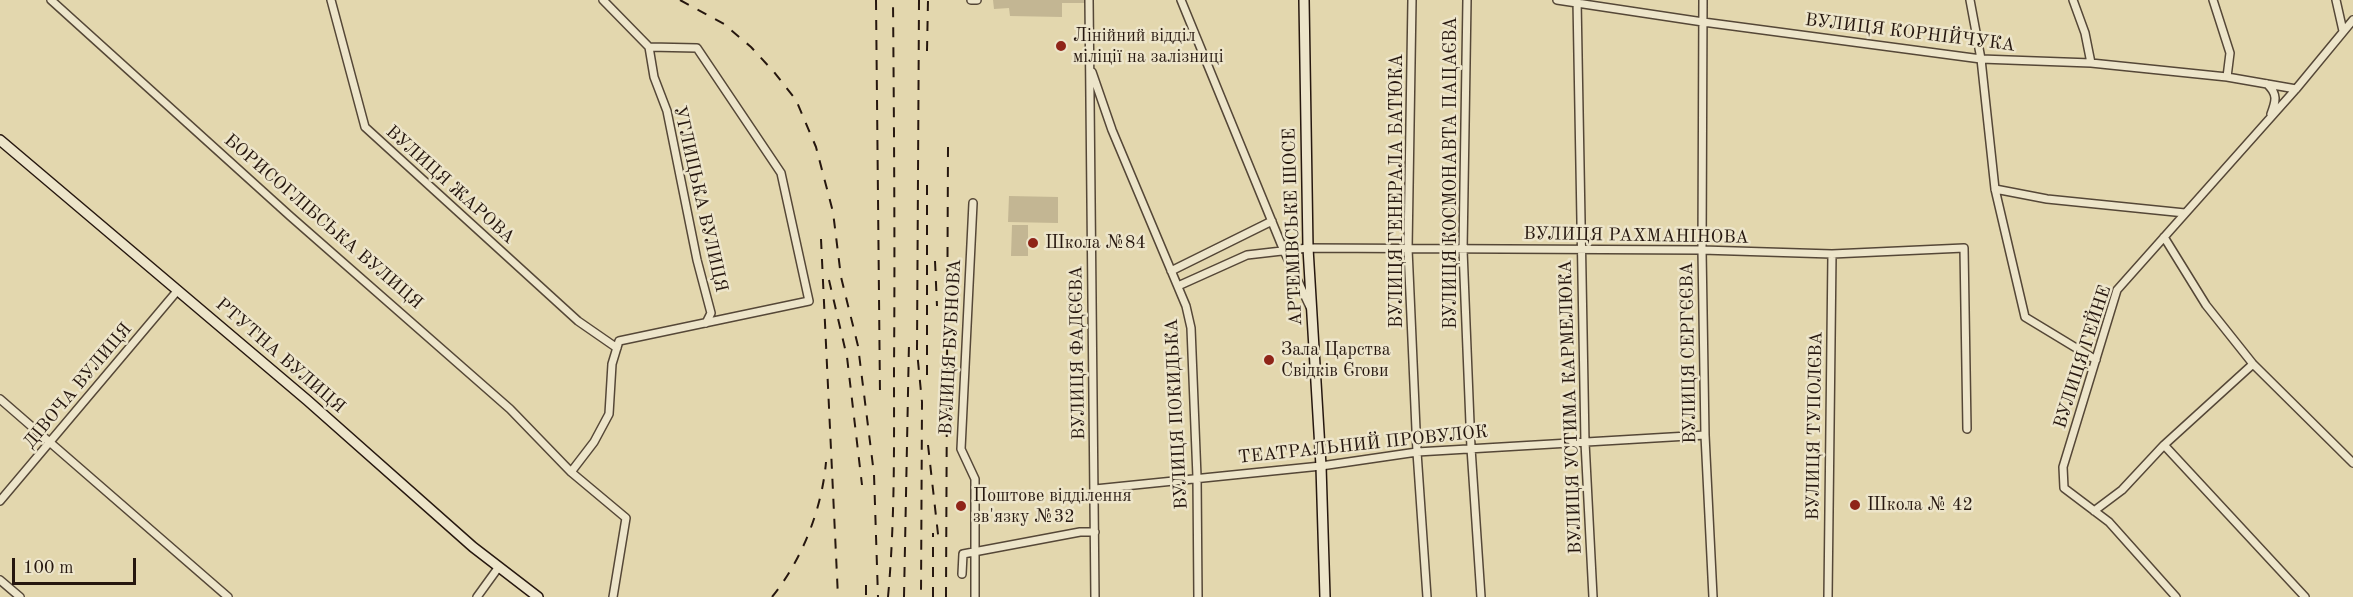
<!DOCTYPE html>
<html>
<head>
<meta charset="utf-8">
<style>
	body { margin:0 }
	#map { position:relative; width:2353px; height:597px; overflow:hidden; background:#e3d7ae; font-family:"Old Standard TT",serif }
	canvas { display:block }
	.scale { position:absolute; left:12px; top:558px; width:124px; height:27px; box-sizing:border-box; border:3px solid #26170f; border-top:0; padding-left:8px; font-size:18px; line-height:21px; white-space:nowrap; color:#26170f; -webkit-text-stroke:4px #ede5ca; paint-order:stroke }
</style>
</head>
<body>
<div id="map">
<canvas width="2353" height="597"></canvas>
<div class="scale">100 m</div>
</div>
<script>
const context = document.querySelector('canvas').getContext('2d');
context.lineJoin = 'round';
function fillPath(path, color) { context.fillStyle = color; context.fill(path, 'evenodd'); }
function trace(path, color, width, dash) { context.strokeStyle = color; context.lineWidth = width; context.lineCap = dash ? 'butt' : 'round'; context.setLineDash(dash || []); context.stroke(path); }
function write(font, color, halo, rows, align = 'center') {
  context.font = font + ' "Old Standard TT",serif'; context.lineWidth = 5; context.setLineDash([]); context.textBaseline = 'middle'; context.strokeStyle = halo; context.fillStyle = color; for (const [text, x, y, turn = 0] of rows) {
    context.save(); context.translate(x, y); context.rotate((+turn || 0) * Math.PI / 180); context.textAlign = isNaN(turn) ? turn : align; if (halo) context.strokeText(text, 0, 0); context.fillText(text, 0, 0); context.restore();
  }
}
const green = new Path2D(`
	M993,0H1088V3H1062V17L1010,16L1009,8L994,9Z
	M1009,196L1058,197V223L1008,222Z
	M1012,225H1028V256H1011Z`);
const minor = new Path2D(`
	M51,0L290,216L510,409L571,472L626,518L613,597
	M331,0L365,127L578,321L617,348
	M971,0H977
	M1089,0L1095,597
	M1181,0L1284,251L1310,307
	M1412,0L1408,249L1417,452L1427,597
	M1467,0L1463,250L1471,448L1481,597
	M1557,0L1703,22L1981,59L2091,63L2227,77L2296,89
	M1577,0L1585,442L1593,597
	M1703,0L1702,250L1705,435L1713,597
	M1970,0L1981,59L1995,189L2025,317L2096,360
	M2073,0L2085,33L2091,63
	M2213,0L2230,53L2227,77
	M2336,0L2343,31
	M649,47L654,77L667,111L697,260L711,313L706,323
	M1092,72L1112,130L1186,306L1191,328L1197,477L1198,597
	M2267,84C2278,94 2276,101 2271,114
	M1995,189L2047,199L2185,213
	M973,203L961,449L975,479V597
	M2164,237L2206,305L2253,364L2353,463
	M1171,271L1272,221
	M1178,286L1247,255L1308,248L1702,250L1832,254L1964,248L1967,429
	M0,399L228,597
	M2164,445L2305,597
	M571,472L594,442L609,414L612,364L619,341L809,301L781,173L697,48L649,47L603,0
	M1095,489L1321,466L1417,452L1705,435
	M0,501L178,290
	M2094,511L2122,490L2164,445L2253,364
	M962,574L963,554L1080,532H1095
	M0,580L20,597
	M477,597L498,568
	M1828,597L1832,254
	M2176,597L2109,522L2064,488L2063,467L2117,290L2296,89L2353,20`);
const secondary = new Path2D(`
	M1304,0L1308,248L1321,466L1325,597
	M0,140L307,400L473,547L538,597`);
const rail = new Path2D(`
	M680,0L724,24L751,47L774,72L796,100L816,147L833,212L841,277L858,346L874,474L878,597
	M876,0L880,395
	M919,0L917,351L922,402L921,597
	M927,51L928,0
	M821,239L838,597
	M935,261L937,306
	M829,280L847,357L862,485
	M927,375V177
	M928,445L939,543
	M866,585V597
	M772,597C802,560 822,509 826,462
	M888,597C895,521 894,445 894,369C895,246 894,123 893,0
	M904,597L909,342
	M933,597V533
	M946,597L948,147`);
const markers = [
	[1061,46,6,"#8f2418"],
	[1033,243,6,"#8f2418"],
	[1269,360,6,"#8f2418"],
	[1855,505,6,"#8f2418"],
	[961,506,6,"#8f2418"]
];
const streetNames = [
	["ВУЛИЦЯ КОРНІЙЧУКА",1910,33,7],
	["ВУЛИЦЯ КОСМОНАВТА ПАЦАЄВА",1451,173,-90],
	["ВУЛИЦЯ ЖАРОВА",450,185,42],
	["ВУЛИЦЯ ГЕНЕРАЛА БАТЮКА",1397,191,-90],
	["УГЛИЦЬКА ВУЛИЦЯ",700,199,77],
	["БОРИСОГЛІБСЬКА ВУЛИЦЯ",323,222,41],
	["АРТЕМІВСЬКЕ ШОСЕ",1293,227,-92],
	["ВУЛИЦЯ РАХМАНІНОВА",1636,236,1],
	["ВУЛИЦЯ БУБНОВА",951,347,-87],
	["ВУЛИЦЯ ФАДЄЄВА",1078,353,-91],
	["ВУЛИЦЯ СЕРГЄЄВА",1689,353,-91],
	["РТУТНА ВУЛИЦЯ",280,356,41],
	["ВУЛИЦЯ ГЕЙНЕ",2083,357,-72],
	["ДІВОЧА ВУЛИЦЯ",78,386,-50],
	["ВУЛИЦЯ УСТИМА КАРМЕЛЮКА",1571,407,-92],
	["ВУЛИЦЯ ПОКИДЬКА",1177,414,-93],
	["ВУЛИЦЯ ТУПОЛЄВА",1815,426,-89],
	["ТЕАТРАЛЬНИЙ ПРОВУЛОК",1363,445,-6]
];
const poiNames = [
	["Лінійний відділ",1073,36],
	["міліції на залізниці",1073,57],
	["Школа №84",1045,243],
	["Зала Царства",1281,350],
	["Свідків Єгови",1281,371],
	["Поштове відділення",973,496],
	["зв'язку №32",973,517],
	["Школа № 42",1867,505]
];
fillPath(green, '#c3b693');
trace(minor, '#554737', 10);
trace(secondary, '#26170f', 12);
trace(minor, '#ede5ca', 7);
trace(secondary, '#ede5ca', 9);
trace(rail, '#26170f', 2, [10, 10]);
for (const [x, y, r, color] of markers) { const dot = new Path2D(); dot.arc(x, y, r, 0, 2 * Math.PI); context.fillStyle = color; context.fill(dot); trace(dot, '#ede5ca', 2); }
write('18px', '#26170f', '#ede5ca', streetNames);
write('18px', '#26170f', '#ede5ca', poiNames, 'left');
</script>
</body>
</html>
